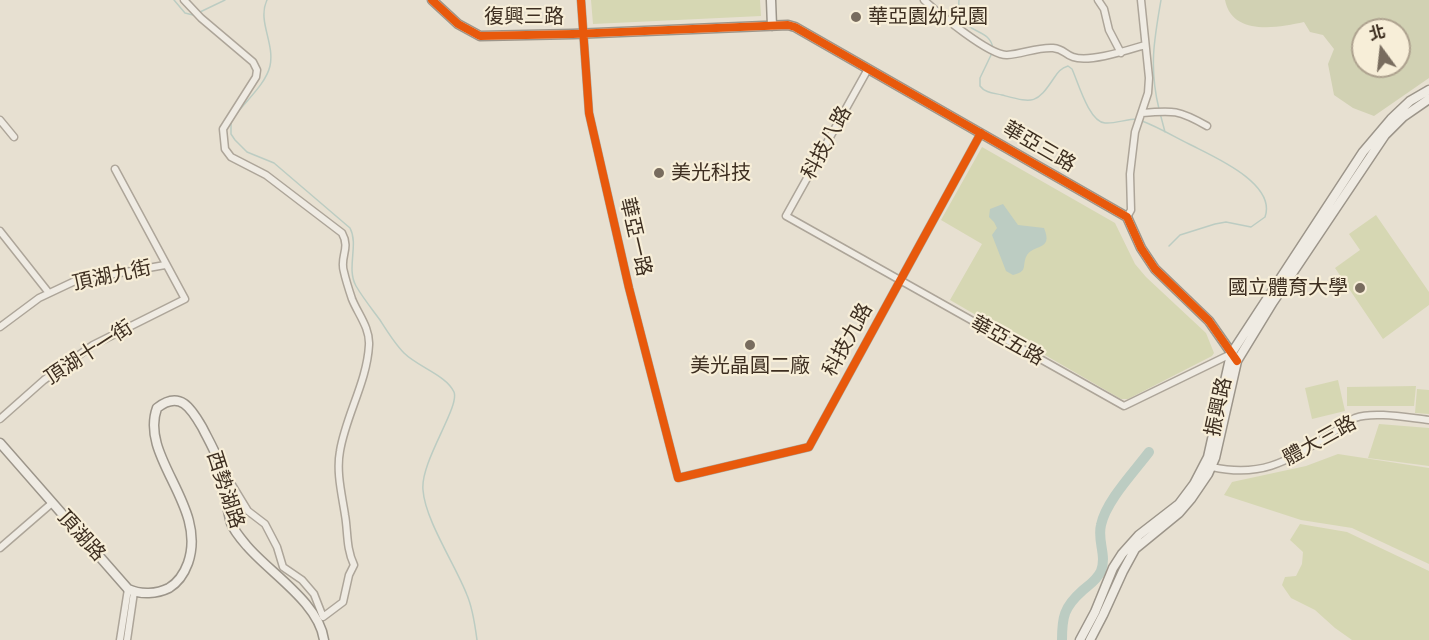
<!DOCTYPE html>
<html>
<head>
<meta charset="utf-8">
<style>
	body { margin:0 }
	#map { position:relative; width:1429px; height:640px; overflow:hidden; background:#e7e0d1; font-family:"IBM Plex Serif","Noto Sans TC",serif }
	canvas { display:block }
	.north { position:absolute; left:1351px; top:18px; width:60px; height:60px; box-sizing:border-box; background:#f7eed8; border:2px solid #ada18e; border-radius:50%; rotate:345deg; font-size:16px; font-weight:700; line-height:24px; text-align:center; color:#3d2e20 }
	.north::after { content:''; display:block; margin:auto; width:21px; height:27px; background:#786c5e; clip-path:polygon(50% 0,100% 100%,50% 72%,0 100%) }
</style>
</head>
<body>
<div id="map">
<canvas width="1429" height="640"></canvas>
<div class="north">北</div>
</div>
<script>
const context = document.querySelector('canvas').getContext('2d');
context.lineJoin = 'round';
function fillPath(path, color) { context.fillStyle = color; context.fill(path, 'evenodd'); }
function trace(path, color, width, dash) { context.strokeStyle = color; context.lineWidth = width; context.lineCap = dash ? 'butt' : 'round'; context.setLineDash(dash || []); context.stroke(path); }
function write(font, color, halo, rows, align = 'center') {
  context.font = font + ' "IBM Plex Serif","Noto Sans TC",serif'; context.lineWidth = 4.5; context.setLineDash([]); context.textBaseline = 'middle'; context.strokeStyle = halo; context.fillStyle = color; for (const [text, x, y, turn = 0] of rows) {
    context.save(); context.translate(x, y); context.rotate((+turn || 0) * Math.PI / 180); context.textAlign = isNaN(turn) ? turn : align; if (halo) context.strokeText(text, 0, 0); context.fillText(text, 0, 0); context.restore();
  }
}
const green = new Path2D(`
	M591,0H760L761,16L593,24Z
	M982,147L1115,223L1135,264L1146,277L1206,333L1214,353L1212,356L1128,399H1121L950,300L982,244L941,220Z
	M1376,215L1429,292V305L1383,339L1335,268L1360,250L1349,234Z
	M1338,380L1345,411L1312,419L1305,388Z
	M1416,386L1414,406H1347V387Z
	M1417,389L1429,390V414L1415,413Z
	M1379,424L1429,428V466L1368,458Z
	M1338,454L1429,468V564L1352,528L1301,520L1224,495L1232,482L1306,466Z
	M1300,524L1347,532L1429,571V640H1352L1335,628L1315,610L1291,598L1282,585L1285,577L1296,576L1302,564L1303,552L1290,540Z`);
const cemetery = new Path2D(`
	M1225,0H1429V78L1374,116L1353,108L1334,95L1328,64L1334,49L1323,35L1310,32L1304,22C1277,28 1232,36 1225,0ZM1363,30H1399V66H1363Z`);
const water = new Path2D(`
	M1003,204L1018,225L1044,228C1054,252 1032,243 1026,257C1022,267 1028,271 1013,275L1006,271L992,235L997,228L994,222L989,217L990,209Z`);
const stream = new Path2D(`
	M174,0L185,13L193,15
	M959,0C956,38 990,24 993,49
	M200,12L225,0
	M992,53L980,78V86C985,93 994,93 1002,95C1033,103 1036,105 1054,78C1058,72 1061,68 1068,66L1072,69C1078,82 1089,122 1105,123C1115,124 1126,119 1137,119
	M1159,109C1149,68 1154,40 1161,0
	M237,113C248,99 266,83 270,66C275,43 257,21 267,0
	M1160,113L1165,132
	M234,117L231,123V134L235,140L247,152L274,163L350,228C359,245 346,268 356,286C363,298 372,309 380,320C387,331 395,344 404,353C418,367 446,375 454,392C460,407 420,462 423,490C425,520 456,566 467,595C473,609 475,625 477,640
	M1142,121C1158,127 1173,136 1189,144C1212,156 1277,183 1265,217L1251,227L1226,222L1215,224L1180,235L1169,246`);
const river = new Path2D(`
	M1062,640C1062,617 1064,607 1082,591C1089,585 1097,580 1101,571C1107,555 1097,541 1101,525C1106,501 1134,472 1149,452`);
const street = new Path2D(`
	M184,0L201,18L253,62L257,70L256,77L223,129L225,149L231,157L266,175L342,233C351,249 339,257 344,272C346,281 349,290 352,299C358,314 370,328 369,345C367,382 346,415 340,451C336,472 342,495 345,515C348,532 346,548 354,565L349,575L343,602L323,617L314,594L302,580L283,567L277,547L265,524L248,511L223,470
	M581,0L589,113L629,288L678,478L809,447L981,133
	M924,0C938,13 990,56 1007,55C1023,54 1037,47 1053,48C1064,49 1064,54 1073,57C1089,63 1128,50 1145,45
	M1098,0L1104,9L1109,30L1121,53
	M868,69L786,216L1124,406L1231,354
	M1142,113C1173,110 1179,110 1207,126
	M0,120L14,137
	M1127,217L1131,210L1130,174L1135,132L1148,93L1149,78L1141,0
	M0,231L49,293
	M0,327L39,298L75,281L165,265
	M0,419L44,380L93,345L185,299L115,169
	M1212,467C1262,478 1287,461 1328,436C1337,430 1346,422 1355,418C1374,411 1409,418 1429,420
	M0,548L52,503
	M120,640L128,589
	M127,640L134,592`);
const secondary = new Path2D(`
	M432,0L458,24L480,36L573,34L788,25L795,27L1127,217L1141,248L1155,269L1209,321L1237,361
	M771,0L772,26
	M0,443L128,589C141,595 157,594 169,588C179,582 184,574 188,563C208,506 139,457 157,408C180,390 191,408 202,427C207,437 214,449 218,460C225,480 225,503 231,523C234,531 241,539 247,546C270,573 319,603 324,640
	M1080,640L1095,612L1113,568L1122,554L1139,535L1179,504L1194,484L1208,457L1231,354L1363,152L1391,119L1410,101L1429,90
	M1090,640L1103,615L1123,571L1135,549L1179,513L1191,499L1208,474L1215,458L1237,361L1273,302L1385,135L1403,117L1429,99`);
const cycleway = new Path2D(`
	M432,0L458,24L480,36L573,34L788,25L795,27L1127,217L1141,248L1155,269L1209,321L1237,361
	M581,0L589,113L629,288L678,478L809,447L981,133`);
const markers = [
	[856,17,6,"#786c5e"],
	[659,173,6,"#786c5e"],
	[1360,288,6,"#786c5e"],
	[750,345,6,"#786c5e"]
];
const streetNames = [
	["復興三路",524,17],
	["科技八路",827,143,-61],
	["華亞三路",1039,147,30],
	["華亞一路",635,237,77],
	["頂湖九街",112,276,-12],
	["科技九路",848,340,-61],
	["華亞五路",1007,341,29],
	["頂湖十一街",89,353,-33],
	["振興路",1219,407,-78],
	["體大三路",1320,441,-29],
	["西勢湖路",225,490,72],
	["頂湖路",81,536,48]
];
const poiNames = [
	["華亞園幼兒園",868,17],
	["美光科技",671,173],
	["國立體育大學",1348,288,"right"],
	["美光晶圓二廠",750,366,"center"]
];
fillPath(green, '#d6d7b3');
fillPath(cemetery, '#d1d1b3');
fillPath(water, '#bcccc2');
trace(stream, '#bcccc2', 1.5);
trace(river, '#bcccc2', 10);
trace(street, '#ada599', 9);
trace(secondary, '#9c958a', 11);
trace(street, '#efebe3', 6);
trace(secondary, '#efebe3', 8);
trace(cycleway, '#e8590c', 8);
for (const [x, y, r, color] of markers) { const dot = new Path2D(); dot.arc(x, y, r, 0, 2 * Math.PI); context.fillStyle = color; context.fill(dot); trace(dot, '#f7eed8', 2); }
write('20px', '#3d2e20', '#f7eed8', streetNames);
write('20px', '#3d2e20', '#f7eed8', poiNames, 'left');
</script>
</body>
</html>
